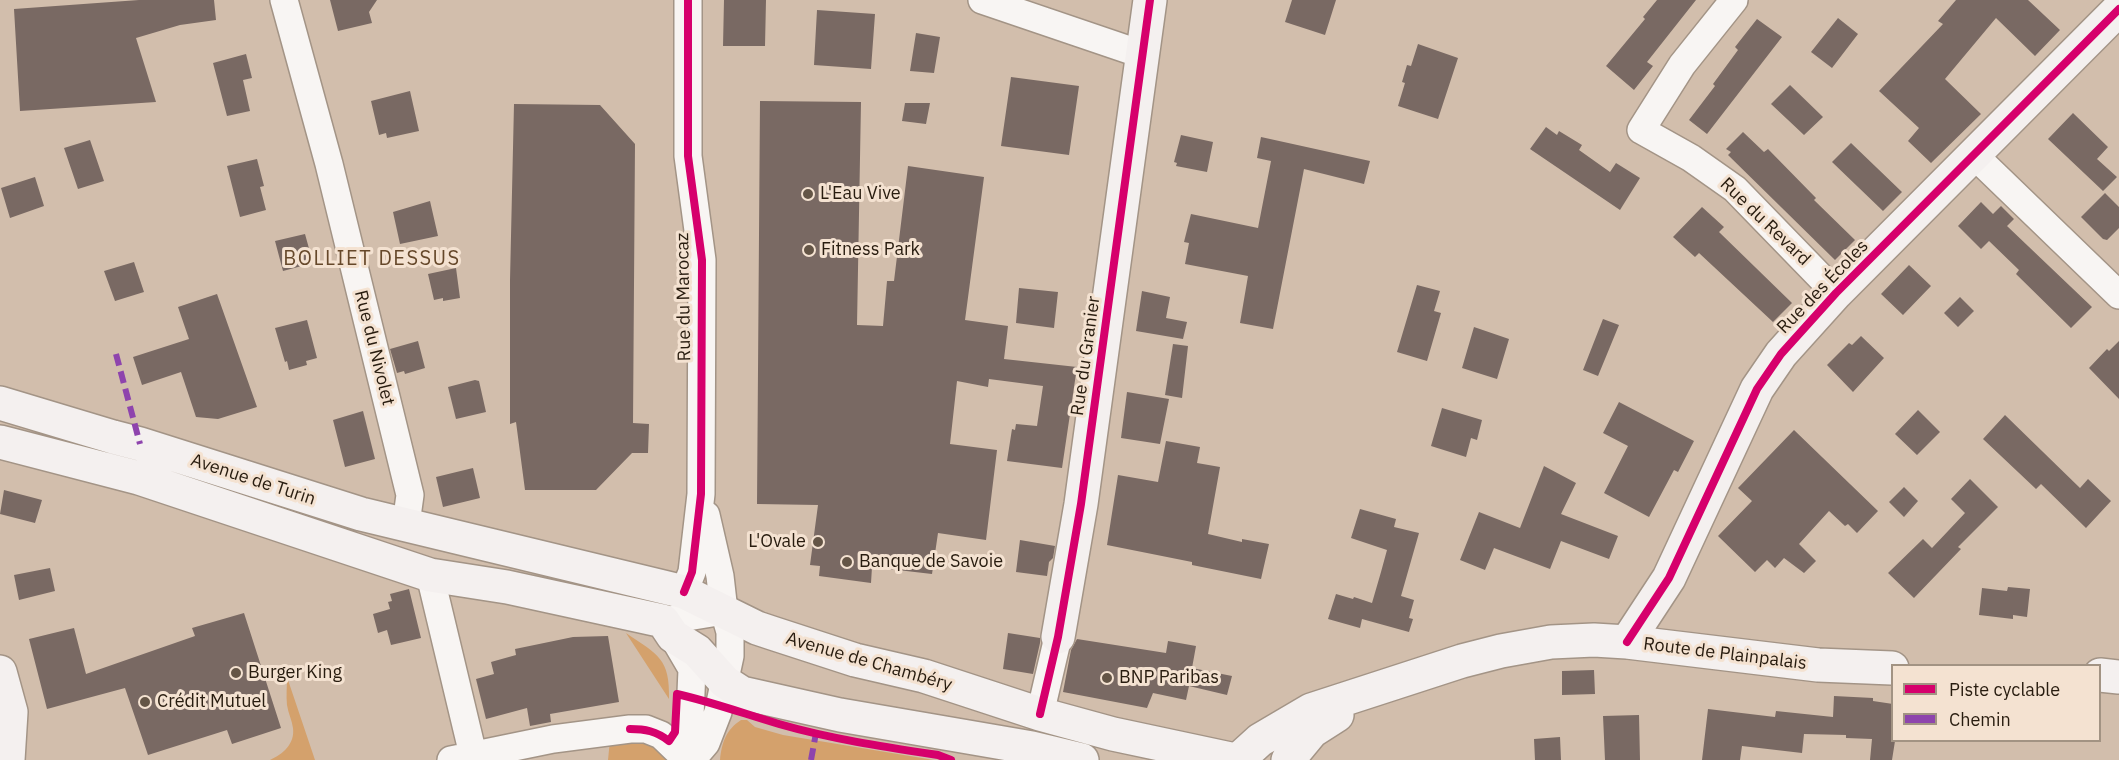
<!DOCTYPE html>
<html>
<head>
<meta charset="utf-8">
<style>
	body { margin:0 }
	#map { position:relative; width:2119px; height:760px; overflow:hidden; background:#d2beac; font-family:"IBM Plex Sans",sans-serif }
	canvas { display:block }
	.legend { position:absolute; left:1891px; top:664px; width:210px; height:78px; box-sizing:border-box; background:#f4e2d1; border:2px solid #a29383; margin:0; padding:8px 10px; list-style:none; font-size:18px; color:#281c0f }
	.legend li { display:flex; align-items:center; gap:12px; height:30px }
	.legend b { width:30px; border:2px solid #a29383 }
</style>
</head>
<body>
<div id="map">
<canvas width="2119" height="760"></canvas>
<ul class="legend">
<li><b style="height:8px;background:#d6006c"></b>Piste cyclable</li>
<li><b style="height:8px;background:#8e44ad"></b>Chemin</li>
</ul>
</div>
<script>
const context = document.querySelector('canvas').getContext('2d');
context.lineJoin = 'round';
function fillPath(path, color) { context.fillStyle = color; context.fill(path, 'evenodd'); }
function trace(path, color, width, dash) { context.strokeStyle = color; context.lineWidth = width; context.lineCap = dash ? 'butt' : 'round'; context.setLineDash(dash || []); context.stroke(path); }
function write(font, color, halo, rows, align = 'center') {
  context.font = font + ' "IBM Plex Sans",sans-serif'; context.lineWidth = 6; context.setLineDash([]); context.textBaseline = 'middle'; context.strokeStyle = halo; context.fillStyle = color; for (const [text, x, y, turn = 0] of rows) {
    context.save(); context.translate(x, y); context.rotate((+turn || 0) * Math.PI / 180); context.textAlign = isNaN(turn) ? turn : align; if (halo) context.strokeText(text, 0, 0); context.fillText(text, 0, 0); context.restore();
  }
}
const green = new Path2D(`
	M626,633C658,655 670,658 669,699Z
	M287,677L315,760H270C283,754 295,744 293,728C292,720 288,713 287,705C286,696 287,686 287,677Z
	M741,720H747L755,727L783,735L934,760H720C722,742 726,730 741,720Z
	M610,740L655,742L672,760H608Z`);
const building = new Path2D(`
	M139,0H214L216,20L180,25L136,38L156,102L20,111L14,9Z
	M330,0H377L369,12L372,23L338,31Z
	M724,0H766L765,46H723Z
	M1292,0H1336L1325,35L1285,22Z
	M1657,0H1696L1647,62L1653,66L1634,90L1606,66L1645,19L1643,17Z
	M1956,0H2028L2060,30L2035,56L1996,18L1945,79L1981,114L1931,163L1908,141L1919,128L1879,91L1943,24L1938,21Z
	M817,10L875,14L871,69L814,65Z
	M1838,18L1858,34L1832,68L1811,52Z
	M1757,19L1782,37L1707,134L1689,120L1715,86L1713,84L1738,50L1735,47Z
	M916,33L940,37L934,73L910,71Z
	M1418,44L1458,58L1438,119L1398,106L1405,83L1402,82L1407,65L1411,66Z
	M246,54L252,78L243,80L250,111L227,116L213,63Z
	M1011,77L1079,86L1069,155L1001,146Z
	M1790,85L1823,117L1804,135L1771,104Z
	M410,91L419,131L387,138L386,133L379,135L371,101Z
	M760,101L861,102L857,325L883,326L887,281H894L908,166L984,177L965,320L1008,326L1004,359L1077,367L1062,468L1007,461L1012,429L1015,430L1016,424L1037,426L1043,386L989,379L988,387L957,381L950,444L997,450L986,540L938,533L932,574L872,567L871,583L819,576L820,566L810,565L818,505L757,504Z
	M905,103H930L926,124L902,121Z
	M514,104L600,105L635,144L633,423L649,424L648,453H632L596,490H525L516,422L510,424V280Z
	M2073,113L2108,147L2097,159L2117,177L2103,191L2048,139Z
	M1546,127L1557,135L1559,131L1582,145L1579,150L1610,172L1616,163L1640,178L1620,210L1530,149Z
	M1743,132L1764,152L1768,149L1816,198L1814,200L1855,240L1835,260L1728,155L1731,152L1726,149Z
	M1181,135L1213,142L1207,172L1176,166L1177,163L1174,162Z
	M1261,137L1370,161L1364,184L1304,169L1273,329L1240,323L1248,276L1185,264L1189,243L1184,242L1191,214L1258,228L1271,161L1257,158Z
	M90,140L104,181L78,189L64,148Z
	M1851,143L1902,192L1883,211L1832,162Z
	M257,159L264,186L260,187L266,210L240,217L227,166Z
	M35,177L44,206L10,218L1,188Z
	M2105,193L2119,207V228L2107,240L2103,239L2081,217Z
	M430,201L438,236L400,244L393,212Z
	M1981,202L1993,214L2001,206L2014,219L2007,226L2092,307L2071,328L2016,274L2019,270L1989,241L1981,249L1958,226Z
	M1702,207L1724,227L1719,232L1792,303L1773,322L1699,253L1695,257L1673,237Z
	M305,234L313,263L283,271L275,241Z
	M134,262L144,292L115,301L104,271Z
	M1909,265L1931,286L1903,315L1881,294Z
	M456,268L460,298L443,301V298L434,300L428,274Z
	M1417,285L1440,291L1434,311L1441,313L1427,361L1397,352Z
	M1019,288L1058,292L1054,328L1016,323Z
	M1142,291L1170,297L1166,318L1187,322L1183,339L1136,331Z
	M217,294L257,407L218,419L196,417L181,372L142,385L133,357L189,339L178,307Z
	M1960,297L1974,311L1958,327L1944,313Z
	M1603,319L1619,325L1598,376L1583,370Z
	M307,320L317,358L306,361L307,365L289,370L287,361L285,362L275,328Z
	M1474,327L1509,339L1497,379L1462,368Z
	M1861,336L1884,358L1853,392L1827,365L1849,343L1852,345Z
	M418,341L425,368L405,374L404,371L397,373L390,349Z
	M2119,341V399L2089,368L2107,349L2109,351Z
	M1173,344L1188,346L1182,398L1165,395Z
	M475,380L479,381L486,412L456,419L448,387Z
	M1127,392L1169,399L1160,444L1121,438Z
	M1619,402L1694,441L1678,472L1674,470L1649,517L1604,493L1628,446L1603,433Z
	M1442,408L1482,420L1477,440L1471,438L1466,457L1431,446Z
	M1918,410L1940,432L1917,455L1895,434Z
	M363,411L375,459L345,467L333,420Z
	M2005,415L2080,488L2088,479L2111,501L2086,528L2041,484L2036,489L1983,439Z
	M1794,430L1878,511L1857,533L1848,524L1845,526L1829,511L1799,544L1816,561L1804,573L1784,558L1775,568L1767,560L1755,572L1718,536L1752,501L1738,488Z
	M1166,441L1200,447L1197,463L1220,467L1208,534L1242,542V539L1269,544L1261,579L1192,565V562L1107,545L1118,475L1158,482Z
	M1544,466L1576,483L1561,514L1618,536L1609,559L1561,541L1550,569L1494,548L1485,570L1460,560L1479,512L1520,528Z
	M473,468L480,498L443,507L436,477Z
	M1970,479L1998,507L1958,547L1961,549L1914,598L1888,573L1923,539L1932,548L1965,513L1951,499Z
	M1904,487L1918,501L1904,517L1889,502Z
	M4,490L42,500L35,523L0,514Z
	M1360,509L1396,519L1394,527L1419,533L1401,596L1414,600L1409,618L1413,619L1409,632L1362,619L1360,628L1328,619L1336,594L1353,599L1354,597L1372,603L1381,572L1387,550L1351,538Z
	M1020,540L1055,546L1053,558L1049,562L1047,576L1016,572Z
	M50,568L55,591L19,600L14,575Z
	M2008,587L2030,589L2027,617L2013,615V619L1979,615L1982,588L2007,591Z
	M409,589L421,638L391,645L387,630L378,633L373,614L390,609L388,602L392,601L390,594Z
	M244,613L281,728L232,744L227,730L148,755L125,688L47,709L29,639L74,628L86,674L195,636L192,628Z
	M1008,633L1040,638V643L1033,674L1003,669Z
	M608,636L619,702L550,714L551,722L530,726L527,708L486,719L476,679L494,674L491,662L516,655L515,649L573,637Z
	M1077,639L1166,653L1168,641L1196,646L1192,668L1232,676L1227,695L1189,686L1186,700L1153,693L1147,708L1063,692L1071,650Z
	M1594,670L1595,694L1562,695V671Z
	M1834,696L1873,698V701L1893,704V741H1895L1892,760H1870L1872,739L1846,738V735L1804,734L1802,753L1742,746L1740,760H1702L1708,709L1775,717L1776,711L1833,717Z
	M1639,715L1640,760H1605L1603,716Z
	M1560,737L1561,760H1535L1534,739Z`);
const street = new Path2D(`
	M284,0L329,164L410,495L406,524
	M982,0L1141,54
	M1734,0L1682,65L1641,130L1691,158L1735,189L1836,293
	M1975,156L2119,295
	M430,575L470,742L471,756
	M684,592L692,572L701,494L702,260L688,156V0
	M663,621L724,611
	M675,640L692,669L689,740L695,756
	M1040,714L1058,637
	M695,756L706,743L718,712L730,656V632L724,611L720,576L706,515
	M451,760L553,739L630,729H646L661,735L687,760`);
const secondary = new Path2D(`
	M0,403L113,437L140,444L361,514L684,592L757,628L772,633L855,660L924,676L1040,714L1113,734L1235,760
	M0,442L139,478L430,575L507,587L663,621L673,636L697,651L725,682L742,693L840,715L1032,748L1082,760
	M1058,637L1081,504L1150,0
	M1627,642L1669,578L1757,389L1781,354L1836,293L2119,9
	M0,672L11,712L8,760
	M2100,675L2119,677
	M1238,760L1260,740L1311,710L1462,661L1501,651L1551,642L1594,640L1627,642L1818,665L1892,668
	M1288,760L1312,731L1337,715`);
const quiet = new Path2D(`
	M116,354L140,444
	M811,760L816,733`);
const cycleway = new Path2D(`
	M684,592L692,572L701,494L702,260L688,156V0
	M1627,642L1669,578L1757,389L1781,354L1836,293L2119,9
	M1040,714L1058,637L1081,504L1150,0
	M630,729C645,729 656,731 669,741L675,732L677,694C712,702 745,714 779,724C831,739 885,747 938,755L951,760`);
const markers = [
	[808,194,6,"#645546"],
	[809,250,6,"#645546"],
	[818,542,6,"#645546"],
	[847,562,6,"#645546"],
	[236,673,6,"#645546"],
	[1107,678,6,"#645546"],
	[145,702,6,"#645546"]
];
const poiNames = [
	["L'Eau Vive",820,194],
	["Fitness Park",821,250],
	["L'Ovale",806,542,"right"],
	["Banque de Savoie",859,562],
	["Burger King",248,673],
	["BNP Paribas",1119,678],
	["Crédit Mutuel",157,702]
];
const streetNames = [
	["Rue du Revard",1765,222,44],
	["Rue des Écoles",1823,287,-46],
	["Rue du Marocaz",684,297,-91],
	["Rue du Nivolet",374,348,76],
	["Rue du Granier",1086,356,-82],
	["Avenue de Turin",253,480,18],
	["Route de Plainpalais",1725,654,7],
	["Avenue de Chambéry",869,662,16]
];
const neighbourhoodNames = [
	["BOLLIET DESSUS",372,259]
];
fillPath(green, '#d4a16c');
fillPath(building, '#796963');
trace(street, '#a39486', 30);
trace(secondary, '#a39486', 36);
trace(street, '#f8f5f3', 27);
trace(secondary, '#f4f0ef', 33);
trace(quiet, '#8e44ad', 6, [12, 6]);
trace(cycleway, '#d6006c', 8);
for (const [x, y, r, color] of markers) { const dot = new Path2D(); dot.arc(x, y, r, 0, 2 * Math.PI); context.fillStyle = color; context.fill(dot); trace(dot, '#f4e2d1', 2); }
write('18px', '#281c0f', '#f4e2d1', poiNames, 'left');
write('18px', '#281c0f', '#f4e2d1', streetNames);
context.letterSpacing = '1.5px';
write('20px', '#66482a', '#f4e2d1', neighbourhoodNames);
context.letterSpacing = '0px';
</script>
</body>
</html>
